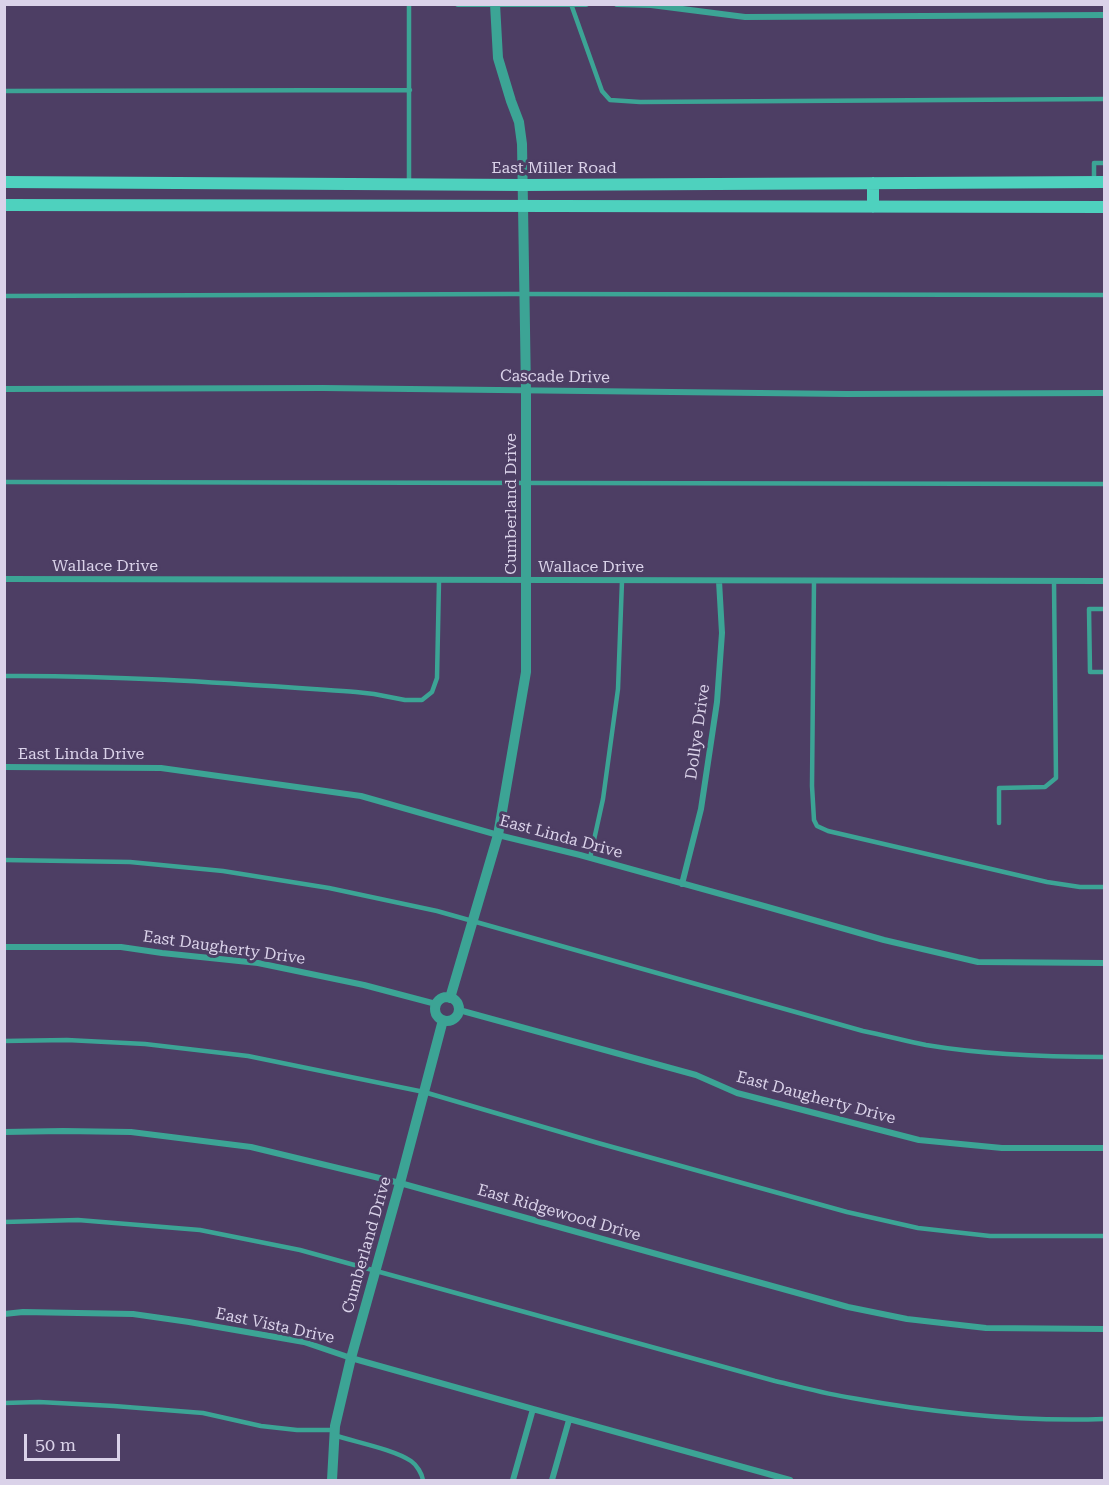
<!DOCTYPE html>
<html>
<head>
<meta charset="utf-8">
<style>
	body { margin:0 }
	#map { position:relative; width:1109px; height:1485px; overflow:hidden; background:#4d3e64; font-family:"Roboto Serif",serif }
	canvas { display:block }
	.frame { position:absolute; inset:0; border:6px solid #dad2e9; pointer-events:none }
	.scale { position:absolute; left:24px; top:1434px; width:96px; height:27px; box-sizing:border-box; border:3px solid #dad2e9; border-top:0; padding-left:8px; font-size:18px; line-height:21px; white-space:nowrap; color:#dad2e9; -webkit-text-stroke:4px #4d3e64; paint-order:stroke }
</style>
</head>
<body>
<div id="map">
<canvas width="1109" height="1485"></canvas>
<div class="frame"></div>
<div class="scale">50 m</div>
</div>
<script>
const context = document.querySelector('canvas').getContext('2d');
context.lineJoin = 'round';
function trace(path, color, width, dash) { context.strokeStyle = color; context.lineWidth = width; context.lineCap = dash ? 'butt' : 'round'; context.setLineDash(dash || []); context.stroke(path); }
function write(font, color, halo, rows, align = 'center') {
  context.font = font + ' "Roboto Serif",serif'; context.lineWidth = 6; context.setLineDash([]); context.textBaseline = 'middle'; context.strokeStyle = halo; context.fillStyle = color; for (const [text, x, y, turn = 0] of rows) {
    context.save(); context.translate(x, y); context.rotate((+turn || 0) * Math.PI / 180); context.textAlign = isNaN(turn) ? turn : align; if (halo) context.strokeText(text, 0, 0); context.fillText(text, 0, 0); context.restore();
  }
}
const service = new Path2D(`
	M571,4L602,91L610,100L640,102L1104,99
	M4,91L410,90
	M1094,181V163H1104
	M409,184V4
	M4,296L511,294L1104,295
	M4,482L1104,484
	M814,581L812,786L814,820L817,826L828,831L1047,882L1080,887H1104
	M1104,609H1089L1090,672H1104
	M4,676C122,675 239,684 356,692L374,694L405,700H422L432,692L437,678L439,581
	M999,823V788L1045,787L1056,778L1054,581
	M590,858L603,799L618,689L622,581
	M4,860L130,862L223,871L329,888L437,911L863,1031C884,1035 905,1041 926,1045C986,1055 1044,1057 1104,1057
	M4,1041L67,1040L145,1044L248,1056L424,1092L598,1143L847,1212L918,1228L990,1236H1104
	M4,1222L78,1220L200,1230L300,1250L775,1381C801,1387 826,1394 852,1398C935,1413 1020,1422 1104,1419
	M4,1403L39,1402L114,1406L203,1413L261,1426L297,1430H334
	M334,1435C355,1442 393,1449 411,1461C417,1465 422,1474 423,1480`);
const minor = new Path2D(`
	M458,4H586
	M617,4L651,5L745,17L1104,15
	M4,389L323,388L847,394L1104,393
	M4,579L1104,581
	M4,767L161,768L361,796L498,835L580,855L764,906L884,940L978,962L1104,963
	M682,884L701,809L717,702L722,633L719,581
	M4,947H121L162,953L258,963L364,985L436,1004
	M459,1010L696,1075L737,1093L919,1140L1002,1148H1104
	M4,1132L63,1131L131,1132L251,1147L400,1183L848,1307L907,1319L986,1328L1104,1329
	M4,1314L23,1312L133,1314L189,1322L304,1342L351,1358L533,1409L790,1480
	M513,1480L533,1409
	M552,1480L569,1420`);
const tertiary = new Path2D(`
	M435 1009a12 12 0 1 1 24 0a12 12 0 1 1-24 0Z
	M450,998L498,835L526,672V391L522,144L519,122L511,101L498,58L495,4
	M332,1480L335,1426L351,1358L400,1183L443,1020`);
const secondary = new Path2D(`
	M4,182L523,185L1104,182
	M873,183V207
	M4,205L1104,207`);
const streetNames = [
	["East Miller Road",554,168],
	["Cascade Drive",555,377,1],
	["Cumberland Drive",511,504,-90],
	["Wallace Drive",105,566],
	["Wallace Drive",591,567],
	["Dollye Drive",698,732,-82],
	["East Linda Drive",81,754],
	["East Linda Drive",561,837,15],
	["East Daugherty Drive",224,948,8],
	["East Daugherty Drive",816,1098,15],
	["East Ridgewood Drive",559,1213,16],
	["Cumberland Drive",367,1245,-74],
	["East Vista Drive",275,1326,12]
];
trace(service, '#3ca495', 4.5);
trace(minor, '#3ca495', 6);
trace(tertiary, '#3ca495', 10);
trace(secondary, '#4ed1be', 12);
write('16px', '#dad2e9', '#4d3e64', streetNames);
</script>
</body>
</html>
